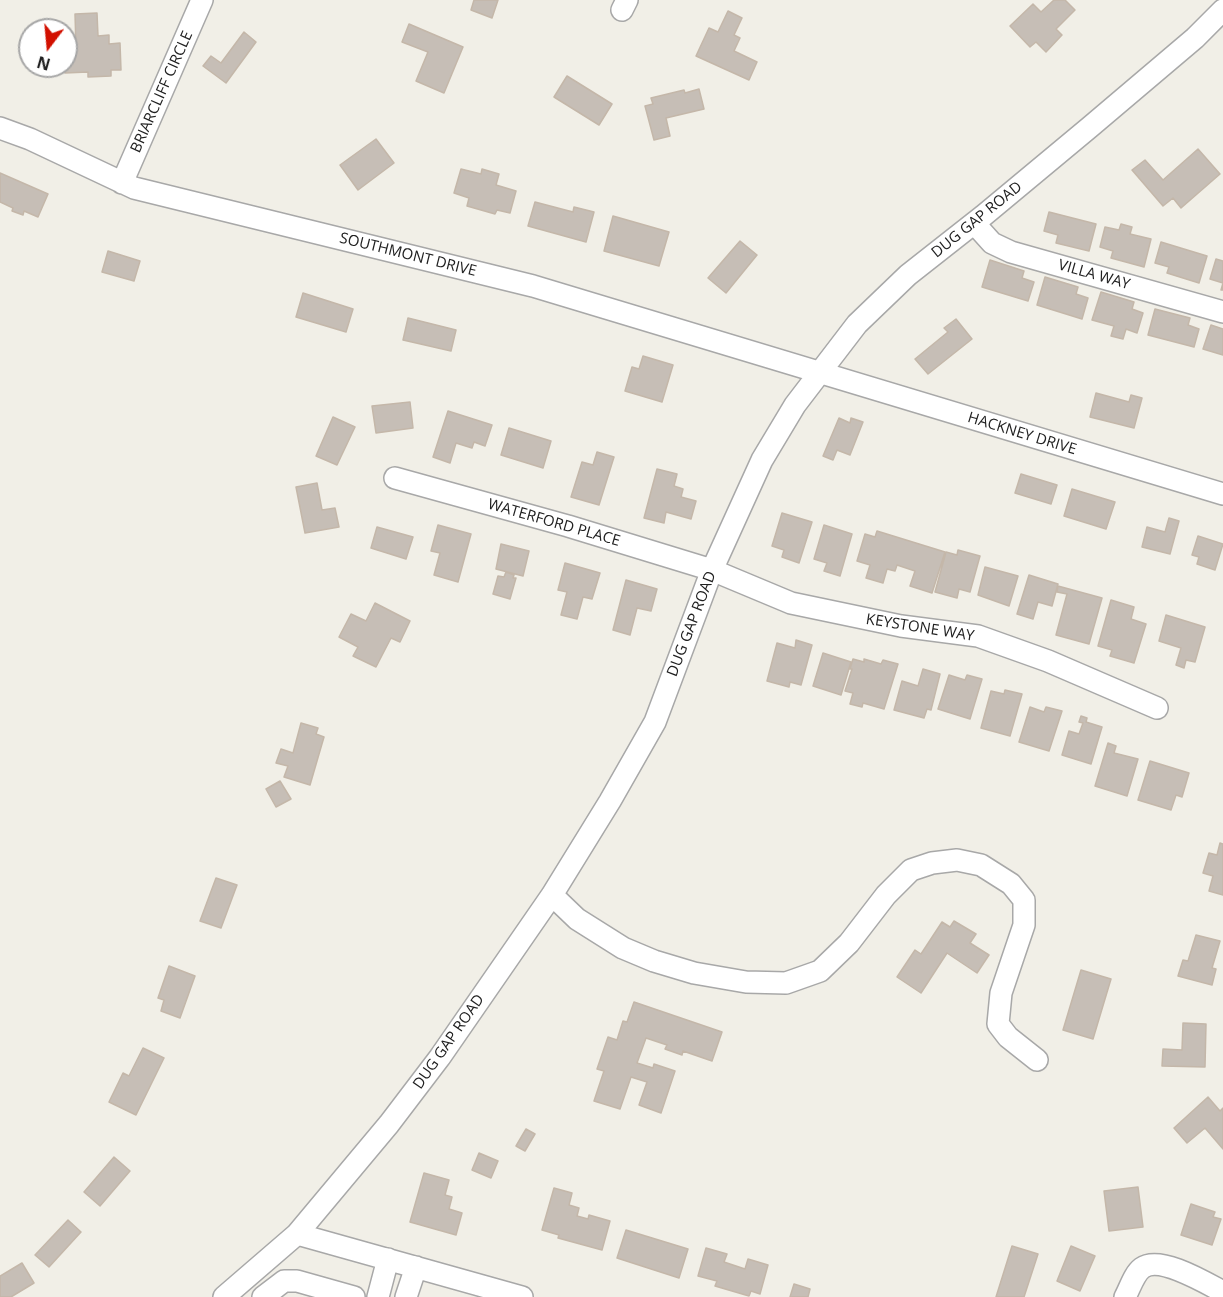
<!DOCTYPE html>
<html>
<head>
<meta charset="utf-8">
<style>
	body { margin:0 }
	#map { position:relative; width:1223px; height:1297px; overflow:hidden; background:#f1efe7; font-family:"Open Sans",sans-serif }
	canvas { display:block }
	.north { position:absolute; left:18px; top:18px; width:60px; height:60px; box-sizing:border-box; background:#fff; border:2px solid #a6a6a6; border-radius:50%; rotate:196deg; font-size:16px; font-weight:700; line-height:24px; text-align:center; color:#212121 }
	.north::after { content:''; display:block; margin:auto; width:21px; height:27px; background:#d21000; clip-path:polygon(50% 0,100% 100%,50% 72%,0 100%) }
</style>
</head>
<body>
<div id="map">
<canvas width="1223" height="1297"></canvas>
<div class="north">N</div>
</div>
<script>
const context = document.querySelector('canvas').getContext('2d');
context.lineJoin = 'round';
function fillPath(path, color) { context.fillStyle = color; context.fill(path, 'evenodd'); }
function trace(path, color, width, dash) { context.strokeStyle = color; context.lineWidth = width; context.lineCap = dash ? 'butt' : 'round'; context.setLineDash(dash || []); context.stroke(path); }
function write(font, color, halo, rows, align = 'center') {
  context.font = font + ' "Open Sans",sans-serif'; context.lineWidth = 5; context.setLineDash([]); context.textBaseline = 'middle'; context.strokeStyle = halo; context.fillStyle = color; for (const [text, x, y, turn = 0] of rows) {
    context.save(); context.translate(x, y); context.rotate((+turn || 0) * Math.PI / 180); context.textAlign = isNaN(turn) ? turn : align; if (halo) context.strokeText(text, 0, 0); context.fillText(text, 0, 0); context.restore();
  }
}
const building = new Path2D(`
	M474,0H498L492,18L471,10Z
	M1054,0H1065L1075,10L1056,29L1062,35L1046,52L1036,42L1030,47L1010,26L1033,4L1041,12Z
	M728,11L742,18L734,35L740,38L734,51L757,62L749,80L696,56L709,28L718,32Z
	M97,13L98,36L109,35V44L120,43L121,70H111V76L88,77V72L65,73L66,48H76L75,14Z
	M409,24L463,47L444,93L416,81L428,52L402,42Z
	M244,32L256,42L226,83L203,66L211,56L221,63Z
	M567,76L612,104L599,125L554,97Z
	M699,89L704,109L666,118L670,136L654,140L645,106L653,104L651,98L684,90L685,93Z
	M376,139L394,163L358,190L340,165Z
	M1198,149L1220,174L1181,208L1173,198L1163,206L1132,170L1145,160L1163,180Z
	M461,169L481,174L482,169L499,174L496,185L516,191L510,213L497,210L495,214L467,206L469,198L454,193Z
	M0,173L48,194L38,217L24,211L23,215L12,211L13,208L0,202Z
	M535,202L573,212L574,207L594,212L586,242L528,226Z
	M1049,212L1096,224L1089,251L1056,243L1058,235L1044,231Z
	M613,216L669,232L659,266L604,251Z
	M1121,224L1132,227L1130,234L1151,239L1144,267L1111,258L1113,251L1100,247L1105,227L1119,230Z
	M740,241L757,255L726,293L708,278Z
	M1161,242L1207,256L1199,283L1167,273L1169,267L1155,263Z
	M108,251L140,261L134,281L102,272Z
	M1216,259L1223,261V290H1221L1223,283L1210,279Z
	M990,260L1024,271L1022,278L1034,282L1028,301L982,287Z
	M1045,277L1078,287L1076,294L1088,298L1082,319L1037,305Z
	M1101,292L1134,302L1132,309L1143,313L1137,333L1126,329L1123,339L1111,336L1114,326L1092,320Z
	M303,293L353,309L346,332L296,317Z
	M1155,309L1190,318L1188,325L1199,329L1194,347L1148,335Z
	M408,318L456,330L451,351L403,340Z
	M956,319L972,339L928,374L915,359L948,332L944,328Z
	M1211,325L1223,329V355L1203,349Z
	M643,356L673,365L662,402L625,391L632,367L639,369Z
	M1096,393L1129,402L1131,395L1142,398L1134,428L1090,417Z
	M410,402L413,428L376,433L372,406Z
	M448,411L492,425L485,446L474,442L472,448L456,443L450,463L433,457Z
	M333,417L355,427L337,465L316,456Z
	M839,418L850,423L851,418L863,422L850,455L837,450L833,460L823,456Z
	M509,428L551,441L543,468L501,455Z
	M597,452L614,457L599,505L571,497L582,462L593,465Z
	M657,469L677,474L674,486L683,489L681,497L696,501L691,519L666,512L664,523L644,518Z
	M1021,474L1057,485L1051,504L1015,493Z
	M317,483L322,510L335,508L339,527L305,533L296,487Z
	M1072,489L1115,502L1106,529L1064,516Z
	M782,513L812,522L799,563L782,557L784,550L772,546Z
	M1169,518L1179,521L1170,554L1142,547L1147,527L1165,532Z
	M438,525L471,534L458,582L434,575L440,553L431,551Z
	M824,525L852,534L840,576L824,571L827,563L814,559Z
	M377,527L413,537L406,559L371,548Z
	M877,531L945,552L932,593L910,586L915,571L897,565L895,571L887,569L883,583L866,578L870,565L857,561L865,534L875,537Z
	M1198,536L1223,544L1215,570L1197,564L1199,557L1192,555Z
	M501,544L529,551L523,576L496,569Z
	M958,550L980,556L970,592L959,589L957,598L935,592L946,552L957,555Z
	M565,563L600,573L592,599L583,597L577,619L561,615L567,592L558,590Z
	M985,567L1018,576L1009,606L978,595Z
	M506,572L514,575L513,578H516L510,599L493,594L498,576L504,577Z
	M1029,575L1058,584L1052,606L1038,602L1033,619L1017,614Z
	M626,580L657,589L651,611L637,608L630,635L613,630Z
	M1058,586L1102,598L1089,644L1056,635L1067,594L1057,592Z
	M1111,600L1134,607L1131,619L1146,624L1134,663L1110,656L1112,650L1098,646Z
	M375,603L410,621L400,642L391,638L376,667L353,656L358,647L339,637L351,614L366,621Z
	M1166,615L1205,627L1195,662L1186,660L1184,668L1176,665L1181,648L1159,641Z
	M796,640L812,645L801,685L790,682L789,687L767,681L777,643L795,648Z
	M823,653L851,662L841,695L813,686Z
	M853,659L864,662V659L881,664L883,660L898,664L884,709L863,703L862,707L850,704L853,693L845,691L852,669H850Z
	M923,669L940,674L931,710L927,709L924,718L894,710L902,681L918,686Z
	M949,675L965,680L967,675L982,679L970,719L938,709Z
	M1005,690L1022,694L1010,736L981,728L991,691L1004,694Z
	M1030,707L1044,712L1046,707L1062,711L1049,751L1019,742Z
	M1081,716L1087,718L1086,722L1102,727L1091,764L1062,755L1069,731L1079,734L1083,723L1079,722Z
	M301,723L318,728L316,734L324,737L310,785L284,777L288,766L276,763L281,749L293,753Z
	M1108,743L1116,746L1114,753L1138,759L1127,796L1095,786Z
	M1150,761L1189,773L1182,797L1176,795L1171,810L1138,800Z
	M280,781L291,799L276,807L266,789Z
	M1220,843L1223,844V895L1209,891L1213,876L1203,873L1209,853L1217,855Z
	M216,878L237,885L221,928L200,921Z
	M954,921L976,934L970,943L989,955L977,973L947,953L921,993L897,977L915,950L921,954L942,922L950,927Z
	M1196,935L1220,941L1212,968L1216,969L1212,985L1178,976L1183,960L1188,961Z
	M169,966L195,976L180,1018L161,1011L164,1000L158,998Z
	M1081,970L1111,979L1093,1039L1063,1030Z
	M634,1002L722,1032L712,1061L683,1051L682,1055L665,1049L667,1045L646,1038L637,1063L653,1068L654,1064L675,1071L661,1113L639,1105L647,1082L631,1077L620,1109L594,1101L604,1071L597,1069L608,1037L617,1040L623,1021L627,1022Z
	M1183,1023L1206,1024L1205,1067L1162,1066L1163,1049L1182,1050Z
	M143,1048L164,1058L136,1115L109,1102L123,1073L129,1076Z
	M1208,1097L1220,1111L1223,1108V1149L1205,1128L1187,1143L1174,1128Z
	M526,1129L535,1134L525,1151L516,1146Z
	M479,1153L498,1161L491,1178L472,1170Z
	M114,1157L130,1171L100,1206L84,1192Z
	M424,1173L449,1180L445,1195L452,1197L449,1209L462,1213L456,1235L410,1222Z
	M1138,1187L1143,1227L1109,1231L1104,1191Z
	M554,1188L572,1193L569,1205L579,1208L577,1216L588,1219L589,1215L610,1221L602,1250L558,1238L559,1235L542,1230Z
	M1191,1204L1215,1212L1213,1217L1221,1219L1212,1245L1181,1235Z
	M68,1220L81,1232L49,1267L35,1255Z
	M626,1230L688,1249L679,1278L617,1258Z
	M1012,1246L1038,1254L1024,1297H996Z
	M1071,1246L1095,1256L1080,1291L1057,1281Z
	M706,1248L727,1254L724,1262L745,1269L748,1259L768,1265L760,1294L751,1291L749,1296L715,1286L717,1281L698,1276Z
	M22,1263L34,1283L11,1297H0V1276Z
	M794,1284L810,1289L808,1297H790Z`);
const minor = new Path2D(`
	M622,10L627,0
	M0,128L30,139L134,188L533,286L1223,494
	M122,183L202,0
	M974,223L992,243L1011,252L1223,312
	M395,478L568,526L712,570L791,603L901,626L978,636L1048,661L1157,708
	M552,895L577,919L623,948L654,961L694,973L746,982L786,983L820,971L849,943L886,895L911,870L932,863L957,860L981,865L1011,884L1024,900V925L1001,993L998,1024L1008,1037L1037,1060
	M297,1234L522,1297
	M224,1297L297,1234L389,1124L440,1057L552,895L610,801L655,722L712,570L762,460L795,405L857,324L908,275L983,216L1090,127L1195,38L1223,10
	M263,1297L284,1281H297L354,1297
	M378,1297L388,1259
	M406,1297L416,1267
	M1125,1297C1130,1288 1134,1274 1142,1268C1160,1255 1206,1283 1223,1292`);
const streetNames = [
	["BRIARCLIFF CIRCLE",162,92,-66],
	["DUG GAP ROAD",977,220,-39],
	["SOUTHMONT DRIVE",408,255,14],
	["VILLA WAY",1094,275,16],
	["HACKNEY DRIVE",1022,434,17],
	["WATERFORD PLACE",554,523,16],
	["DUG GAP ROAD",692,624,-69],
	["KEYSTONE WAY",920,628,9],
	["DUG GAP ROAD",449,1042,-55]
];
fillPath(building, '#c6beb6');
trace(building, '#c4b7a9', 1.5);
trace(minor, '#a8a8a8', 24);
trace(minor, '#fff', 21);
write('15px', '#212121', '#fff', streetNames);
</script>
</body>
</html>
